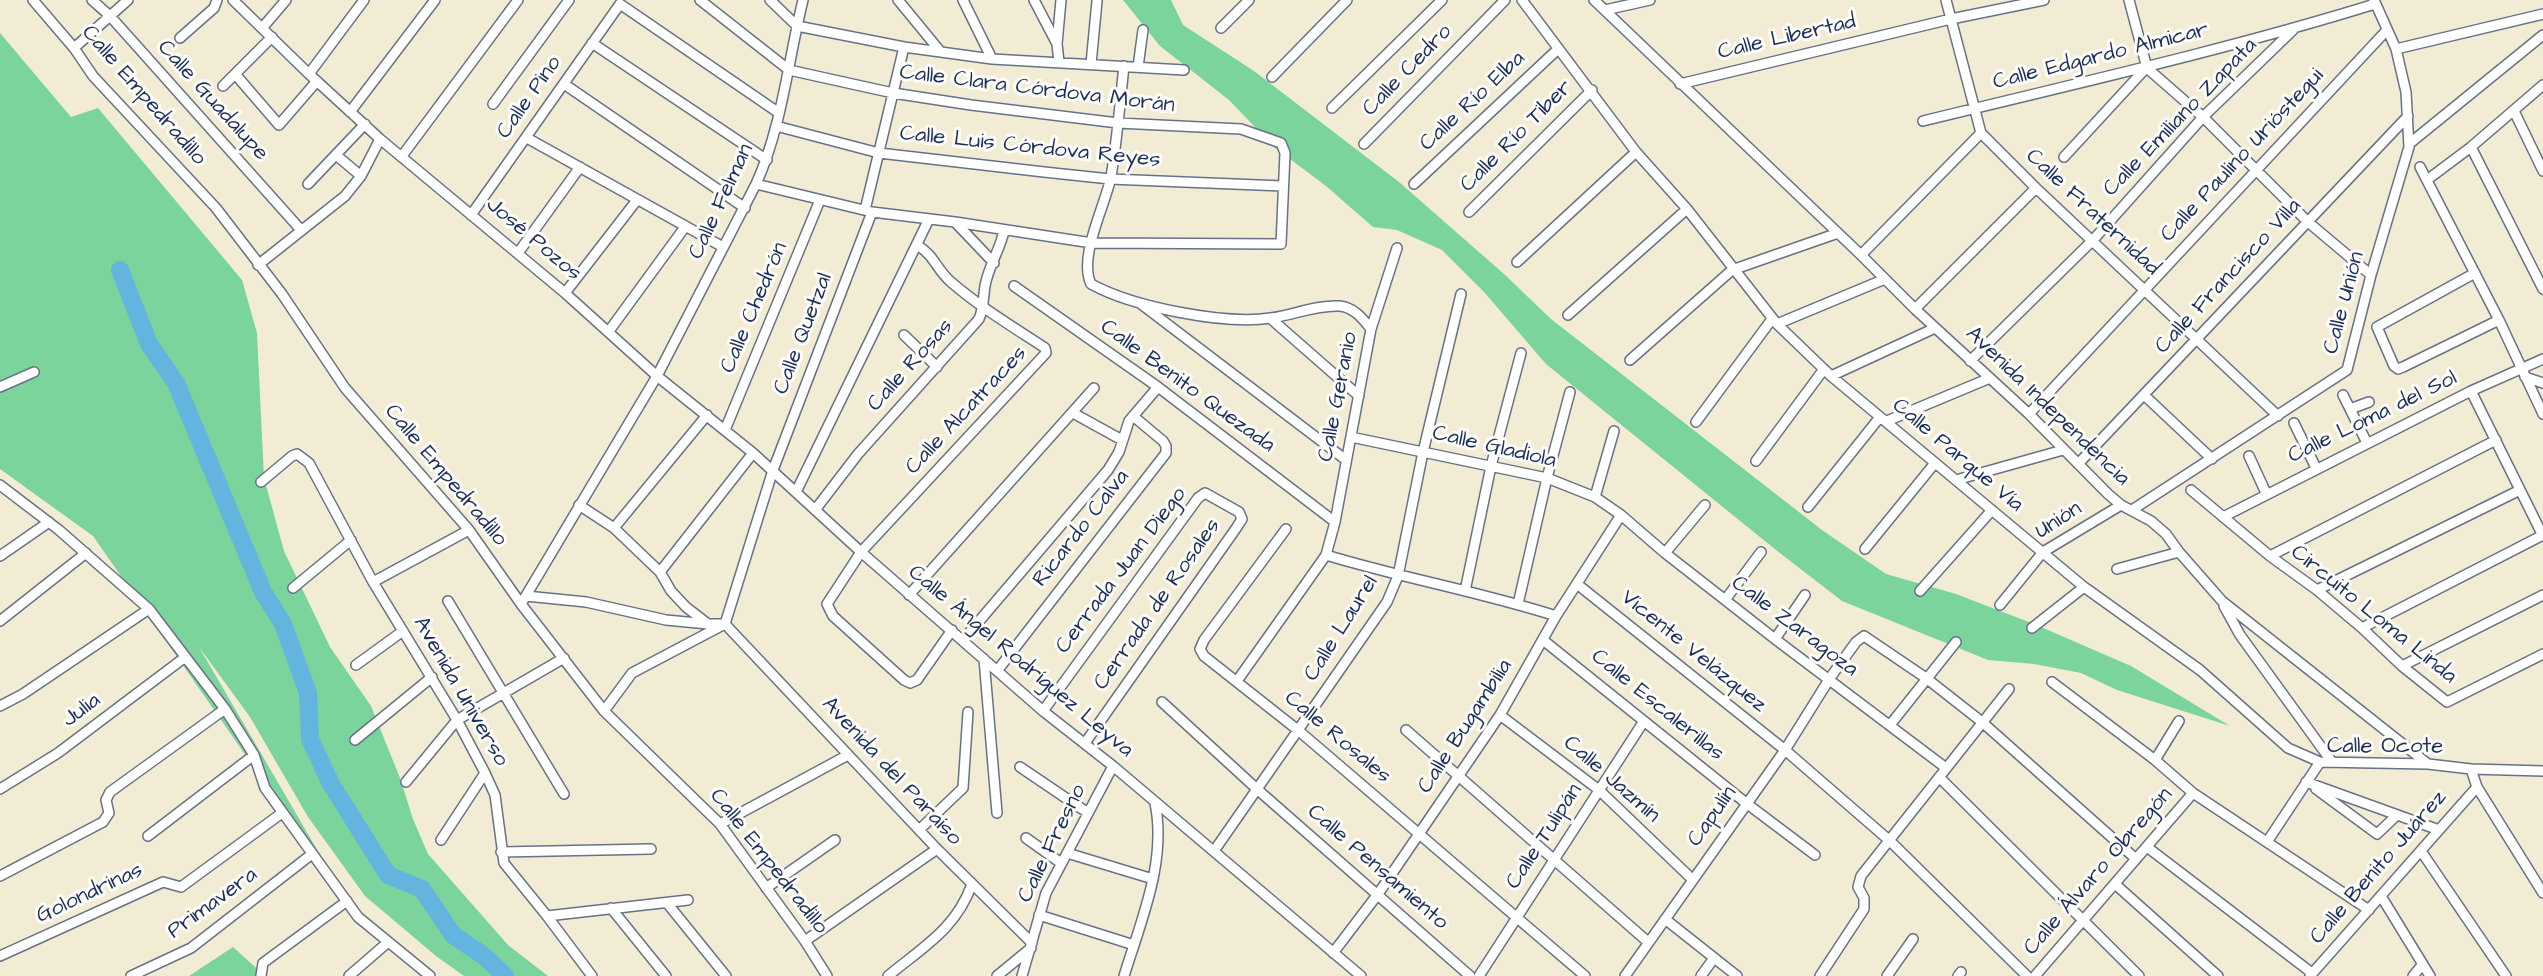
<!DOCTYPE html>
<html>
<head>
<meta charset="utf-8">
<style>
	body { margin:0 }
	canvas { display:block; background:#f3ecd5 }
</style>
</head>
<body>
<canvas width="2543" height="976"></canvas>
<script>
const context = document.querySelector('canvas').getContext('2d');
context.lineJoin = 'round';
function fillPath(path, color) { context.fillStyle = color; context.fill(path, 'evenodd'); }
function trace(path, color, width, dash) { context.strokeStyle = color; context.lineWidth = width; context.lineCap = dash ? 'butt' : 'round'; context.setLineDash(dash || []); context.stroke(path); }
function write(font, color, halo, rows, align = 'center') {
  context.font = font + ' "Architects Daughter",sans-serif'; context.lineWidth = 6; context.setLineDash([]); context.textBaseline = 'middle'; context.strokeStyle = halo; context.fillStyle = color; for (const [text, x, y, turn = 0] of rows) {
    context.save(); context.translate(x, y); context.rotate((+turn || 0) * Math.PI / 180); context.textAlign = isNaN(turn) ? turn : align; if (halo) context.strokeText(text, 0, 0); context.fillText(text, 0, 0); context.restore();
  }
}
const green = new Path2D(`
	M1123,0H1171L1183,25L1254,71L1399,182L1504,274L1551,319L1822,530L1886,574L1956,594L2034,624L2131,666L2230,726L2117,690L2081,673L2034,664L1988,660L1842,601L1776,550L1546,364L1484,292L1442,250L1397,230L1373,227L1326,186L1274,147L1229,100L1160,46Z
	M0,33L71,117L98,108L242,280L257,333L264,478L284,551L330,647L371,706L400,778L413,819L428,854L508,945L548,976H464L436,956L365,896L308,817L250,717L199,647L347,901L93,536L0,469Z
	M233,947L265,976H189Z`);
const river = new Path2D(`
	M120,270L149,344L176,383L263,592L283,624L308,693L310,739L331,784L388,875L422,889L453,935L484,956L505,976`);
const minor = new Path2D(`
	M33,0L74,48L93,76L216,208L282,294L345,388L469,530L521,604L604,711L720,824L805,941L827,976
	M92,0L110,16L301,230
	M233,0L309,74L380,139L565,293L657,376L753,453L861,552L1043,711L1113,766L1361,976
	M700,0L789,70L893,93L971,105L1118,123L1241,129L1281,143L1285,153L1281,244L1092,243L955,222L872,212L756,184
	M770,0L797,26L904,47L992,59L1184,70
	M898,0L940,51
	M963,0L992,59
	M1034,0L1057,44L1059,62
	M1522,0L1636,152L1687,209L1777,324L1831,376L2084,587L2200,670L2288,748L2320,762L2428,764L2471,769L2543,771
	M1594,0L1861,255L1915,309L2029,414L2108,494L2121,505L2151,521L2166,534L2179,552L2222,601L2428,764
	M1946,0L1981,133L2036,188L2278,416
	M2129,0L2147,68L2203,117L2308,222L2371,275
	M620,4L779,113
	M1605,10L1650,0
	M263,27L286,0
	M1221,28L1249,0
	M180,38L214,8L217,0
	M592,43L767,160
	M1057,44L1061,0
	M74,48L128,0
	M2396,49L2543,14
	M1091,64L1097,1
	M1124,66C1120,103 1117,140 1111,177C1105,206 1078,257 1091,284C1133,307 1224,325 1271,318C1293,315 1316,305 1339,306C1354,307 1363,319 1371,329
	M1138,67L1143,30
	M235,74L279,125L317,81
	M309,74L364,0
	M1272,77L1347,0
	M564,84L745,208
	M1680,84L1951,19L2044,0
	M223,86L272,37
	M493,104L569,0
	M1332,108L1442,0
	M2514,111L2543,171
	M350,112L435,0
	M1923,121C2074,84 2226,50 2375,4
	M776,126L879,153L1044,172L1110,179L1283,186
	M527,138L723,247
	M1364,144L1505,0
	M2409,144L2543,35
	M2471,147L2543,289
	M336,155L361,176
	M402,156L518,0
	M2064,157L2146,68
	M2420,167L2499,320L2543,414
	M2427,180L2471,147L2543,85
	M308,184L365,124
	M1414,184L1558,49
	M865,210L904,47
	M1469,212L1592,90
	M471,215L620,4
	M955,222L994,263
	M917,245C935,256 936,269 951,282C980,307 1013,327 1045,348L1046,353L861,552L827,604L833,616L904,680L910,683L917,680L952,630
	M518,253L580,167
	M1861,255L1981,133
	M1517,262L1636,152
	M258,265L345,196L361,176L380,139
	M2475,273L2377,327L2394,366L2398,369L2403,367L2499,320
	M1014,286L1158,387L1335,522
	M565,293L637,200
	M1141,304L1346,460
	M1915,309L2036,188
	M1568,315L1687,209
	M1270,318L1359,396
	M1777,324L1885,279
	M609,331L685,227
	M904,335L937,367
	M1630,360L1732,270L1838,233
	M1970,361L2093,240L2203,117L2293,30
	M1831,376L1935,328
	M2525,377L2543,383
	M0,387L34,372
	M2471,391L2543,536
	M2144,395L2212,459
	M2343,395L2367,443
	M2350,409L2369,402
	M1073,413L1122,440
	M2029,414L2387,30
	M1887,421L1990,378
	M1696,422L1772,319
	M2294,423L2316,468
	M725,430L820,200
	M1351,437L1547,478L1595,497L1621,515L1665,553L1775,639L1946,768
	M2249,456L2266,493
	M1756,461L1824,369
	M2078,464L2408,116
	M1956,480L2063,450
	M261,482L292,456L297,454L309,463L373,582L457,720L485,773L495,795L504,863L547,916L592,976
	M0,485L59,530L149,609L225,709L254,755L265,788L358,917L430,976
	M2191,490L2270,556L2317,590L2362,628L2402,666L2447,702L2543,654
	M796,492L929,219
	M1595,497L1614,431
	M579,505L614,528L660,572L671,591L686,607L708,624H725
	M1808,507L1880,417
	M815,510L858,454L979,319C984,307 983,298 985,286C988,267 1000,250 1004,231
	M2132,510L2347,370L2371,275L2409,147L2406,92L2396,49L2374,0
	M2223,517L2471,391L2543,359
	M614,528L707,415
	M1286,529L1204,640L1200,649L1204,656L1299,731L1585,976
	M1865,549L1935,463
	M1665,553L1705,505
	M1326,555C1402,578 1481,592 1556,616
	M0,556L49,522
	M2270,556L2496,440
	M2117,569L2179,552
	M660,572L753,453
	M373,582L469,530
	M1577,584L1785,750L1890,841L2027,976
	M293,588L351,540
	M2317,590L2520,490
	M1465,591L1491,466L1521,353
	M1920,591L1992,510
	M909,595L1094,388
	M526,596L586,602L666,620L708,624
	M1725,600L1761,552
	M448,601L564,794
	M521,604L657,376L756,184C782,127 788,61 803,0
	M1518,604L1547,478L1570,392
	M2000,605L2043,552L2121,505
	M2224,606L2240,635L2332,762
	M0,621L86,553
	M725,624L937,849L1032,943
	M725,624L773,470L872,212
	M2032,628L2084,587
	M2362,628L2543,535
	M1775,639L1805,595
	M963,640L1108,470L1119,452L1129,421L1158,387
	M1543,640L1746,803L1815,855
	M984,659L997,813
	M356,665L403,631
	M2402,666L2543,595
	M997,671L1166,453V446L1163,441L1133,416
	M1237,681L1326,555L1335,522L1371,329L1397,248
	M2052,682L2155,760L2193,793L2369,910
	M1162,702L1258,790L1470,976
	M0,706L23,694L149,609
	M604,711L632,673L723,625
	M1043,711L1198,498L1205,493L1239,512L1242,519L1237,527L1085,743
	M1500,715L1599,790L1692,879
	M1890,725L1956,642
	M1406,730L1648,942
	M355,740L432,677
	M2155,760L2179,721
	M1020,767L1088,813
	M2471,769L2477,787L2543,893
	M1939,777L2139,976
	M406,782L457,720L564,658
	M2306,782L2439,830
	M0,789L58,753L184,658
	M2316,789L2377,834L2396,816
	M720,824L848,755
	M919,830L963,788L968,712
	M148,836L254,755
	M1026,838L1061,863
	M441,840L485,773
	M2267,842L2320,762
	M2147,847L2312,973
	M1214,851L1387,602L1398,576L1423,452L1461,294
	M2421,851L2506,976
	M501,852L651,849
	M1067,853L1153,879
	M0,876L103,822L109,813L106,800L110,792L225,709
	M2115,884L2218,976
	M766,888L835,840
	M2381,896L2430,976
	M667,903L726,976
	M611,908L666,976
	M1039,915L1134,945
	M547,916L688,900
	M1665,919L1737,976
	M805,941L937,849
	M1333,953L1378,894L1500,715L1556,616L1621,515
	M0,956L163,882L181,887L282,813
	M131,976L191,948L312,854
	M261,976L263,963L347,901
	M349,976L387,943
	M888,976C923,947 956,929 972,884
	M997,976L1031,948
	M1022,976L1046,893L1113,766
	M1124,976C1141,921 1167,861 1155,803
	M1479,976L1644,721
	M1625,976L1785,750L1830,678L1856,642L1864,636L1926,678L1982,722L2136,859
	M1701,976L1714,958
	M1820,976L1864,909V898L1858,887L1861,876L2009,689
	M1887,976L1913,939
	M1958,976L1961,972
	M2035,976L2193,793
	M2310,976L2477,787
	M2413,976L2422,965`);
const streetNames = [
	["Calle Libertad",1787,38,-13],
	["Calle Edgardo Almicar",2101,57,-14],
	["Calle Cedro",1408,71,-46],
	["Calle Clara Córdova Morán",1037,90,7],
	["Calle Empedradillo",143,96,49],
	["Calle Pino",530,98,-55],
	["Calle Guadalupe",212,101,48],
	["Calle Río Elba",1473,102,-43],
	["Calle Emiliano Zapata",2181,118,-46],
	["Calle Río Tiber",1517,137,-45],
	["Calle Luis Córdova Reyes",1030,148,6],
	["Calle Paulino Urióstegui",2243,156,-47],
	["Calle Felman",722,202,-65],
	["Calle Fraternidad",2092,213,43],
	["José Pozos",533,240,40],
	["Calle Francisco Villa",2229,277,-47],
	["Calle Unión",2345,303,-75],
	["Calle Chedrón",755,308,-67],
	["Calle Quetzal",804,334,-69],
	["Calle Rosas",911,366,-48],
	["Calle Benito Quezada",1187,387,36],
	["Calle Geranio",1339,397,-79],
	["Avenida Independencia",2047,407,44],
	["Calle Alcatraces",967,411,-47],
	["Calle Loma del Sol",2373,418,-26],
	["Calle Gladiola",1494,448,13],
	["Calle Parque Vía",1957,456,40],
	["Calle Empedradillo",445,476,50],
	["Unión",2059,521,-33],
	["Ricardo Calva",1082,529,-52],
	["Cerrada Juan Diego",1122,571,-53],
	["Cerrada de Rosales",1158,605,-55],
	["Circuito Loma Linda",2373,615,39],
	["Calle Zaragoza",1794,627,37],
	["Calle Laurel",1342,629,-58],
	["Vicente Velázquez",1693,652,39],
	["Calle Ángel Rodríguez Leyva",1020,662,40],
	["Avenida Universo",460,692,60],
	["Calle Escalerillas",1657,706,39],
	["Julia",82,711,-37],
	["Calle Bugambilia",1466,727,-57],
	["Calle Rosales",1337,738,40],
	["Calle Ocote",2385,747],
	["Avenida del Paraíso",891,772,47],
	["Calle Jazmín",1611,780,41],
	["Capulín",1713,817,-55],
	["Calle Tulipán",1545,837,-57],
	["Calle Fresno",1053,844,-64],
	["Calle Empedradillo",768,862,52],
	["Calle Pensamiento",1377,868,41],
	["Calle Benito Juárez",2379,868,-49],
	["Calle Álvaro Obregón",2099,872,-49],
	["Golondrinas",90,894,-25],
	["Primavera",213,904,-36]
];
fillPath(green, '#7ad49b');
trace(river, '#63b4de', 18);
trace(minor, '#677188', 12);
trace(minor, '#fff', 9);
write('22px', '#1b2f5e', '#fdfcf7', streetNames);
</script>
</body>
</html>
